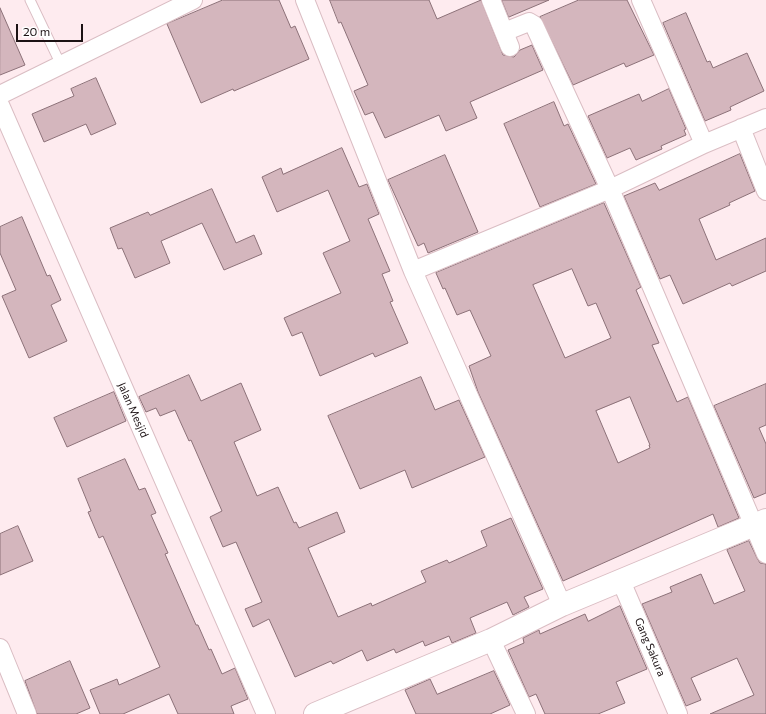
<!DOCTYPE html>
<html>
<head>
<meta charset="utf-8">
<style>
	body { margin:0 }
	#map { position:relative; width:766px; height:714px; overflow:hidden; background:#feebef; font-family:Commissioner,sans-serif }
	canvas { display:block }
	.scale { position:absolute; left:16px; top:24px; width:67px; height:18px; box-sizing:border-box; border:2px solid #1c1214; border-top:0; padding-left:5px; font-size:12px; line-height:14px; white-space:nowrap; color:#1c1214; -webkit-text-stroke:3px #fff; paint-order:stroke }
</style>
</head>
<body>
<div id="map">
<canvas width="766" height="714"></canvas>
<div class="scale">20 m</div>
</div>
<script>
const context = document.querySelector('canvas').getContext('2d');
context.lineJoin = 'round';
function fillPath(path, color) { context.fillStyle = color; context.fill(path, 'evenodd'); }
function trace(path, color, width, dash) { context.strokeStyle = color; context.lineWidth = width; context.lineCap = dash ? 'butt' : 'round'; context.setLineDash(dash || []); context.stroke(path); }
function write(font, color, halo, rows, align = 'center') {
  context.font = font + ' Commissioner,sans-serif'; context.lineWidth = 3; context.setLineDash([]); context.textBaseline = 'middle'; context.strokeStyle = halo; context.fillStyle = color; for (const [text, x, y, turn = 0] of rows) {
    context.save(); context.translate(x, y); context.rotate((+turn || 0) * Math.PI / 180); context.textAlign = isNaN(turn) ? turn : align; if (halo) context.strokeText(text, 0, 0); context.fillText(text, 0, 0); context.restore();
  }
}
const building = new Path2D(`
	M223,0H279L291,28L295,26L309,59L234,91L233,89L201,103L167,24Z
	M330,0H429L437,19L481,0L503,55L514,57L520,50L532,45L543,70L470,102L477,118L446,131L439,115L385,138L373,112L365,115L354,91L368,85L341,22L339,23Z
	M502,0H549L509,17Z
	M579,0H627L654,55L626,67L624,63L573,85L540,17Z
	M0,8L25,65L0,75Z
	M686,13L707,62L710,61L713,68L747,53L764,91L730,107L731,110L705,121L663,23Z
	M96,78L116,124L91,135L86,124L44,142L32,114L74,96L71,89Z
	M669,89L686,129L684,130L686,135L661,146L662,149L636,160L630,148L607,158L588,116L639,94L642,101Z
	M554,102L564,126L568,124L596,184L540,207L504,124Z
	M342,148L359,187L367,184L379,214L368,219L390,271L382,274L393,301L390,302L408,343L375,357L373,353L320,376L302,332L292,336L284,318L341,293L323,253L350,241L328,190L277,212L262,177L281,168L283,174Z
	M740,154L755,191L729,203L730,205L699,219L716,260L766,238V271L732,286L730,283L683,304L670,275L660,279L624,196L655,183L659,190Z
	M445,155L478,232L428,253L424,243L418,246L388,180Z
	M212,189L236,243L254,235L262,254L224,270L202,223L161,241L170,263L135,278L122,248L118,249L110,228L148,212L150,215Z
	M604,203L641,287L636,290L659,343L652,345L677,402L688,397L739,518L718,527L713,514L563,581L478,392L469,366L491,356L470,310L457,315L445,288L443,289L436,273ZM572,269L588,306L596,303L611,338L565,358L533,285ZM630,397L650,445H649L650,448L618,463L596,411Z
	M22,217L47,276L50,275L61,300L51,305L67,341L29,358L2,296L16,290L0,253V227Z
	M189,375L201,401L241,383L261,430L234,442L257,496L278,487L294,523L296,522L299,528L337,512L345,532L308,548L338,617L371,603L372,606L426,582L421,571L447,560L449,563L487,546L481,531L511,518L543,589L524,597L529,607L513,615L507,602L470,618L476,633L452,643L449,636L425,646L423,641L396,653L394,649L367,661L362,650L333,664L331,661L295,677L269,619L253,627L245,609L262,602L236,542L223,547L210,517L222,511L191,440L189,441L175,410L160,416L156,408L146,412L139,397Z
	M421,377L435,410L459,400L485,457L412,488L405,470L360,489L328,416Z
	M766,384V425L759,428L766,444V493L754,498L714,406Z
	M114,392L126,421L67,447L54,418Z
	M125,459L139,490L145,488L156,513L151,515L168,553L165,554L196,625H198L209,650L211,649L222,674L235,668L248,699L231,706L234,714H178L169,694L123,714H100L90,690L117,679L119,685L160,667L103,536L99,538L88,512L91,511L78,479Z
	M18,526L33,561L0,575V534Z
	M749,541L757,558L760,563L766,564V714H710L754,695L737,658L691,678L701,700L686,706L642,604L672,592L670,587L701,574L714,604L745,591L727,550Z
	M620,606L647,669L616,682L625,703L598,714H545L536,694L529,697L508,650L524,643L523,638L539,630L540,634L585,614L588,621Z
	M70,661L90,708L76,714H37L25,681Z
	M494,671L510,705L490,714H416L405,690L430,679L437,694Z`);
const lane = new Path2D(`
	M30,0L61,65`);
const street = new Path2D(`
	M305,0L413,271L562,605
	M491,0L510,47
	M641,0L704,144
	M504,32L529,22L534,25L610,189L766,554
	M0,95L193,0
	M0,105L266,714
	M741,128L766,191
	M413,271L610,189L704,144L766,118
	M621,581L678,714
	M491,640L526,714
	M0,648L27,714`);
const secondary = new Path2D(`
	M315,714L491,640L562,605L766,520`);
const streetNames = [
	["Jalan Mesjid",133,410,66],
	["Gang Sakura",650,647,67]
];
fillPath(building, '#d4b6bd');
trace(building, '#8c7178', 1);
trace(lane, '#dabdc3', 11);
trace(street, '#dabdc3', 20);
trace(secondary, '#dabdc3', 24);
trace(lane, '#fff', 9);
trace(street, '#fff', 18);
trace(secondary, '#fff', 22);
write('11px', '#1c1214', '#fff', streetNames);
</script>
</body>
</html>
